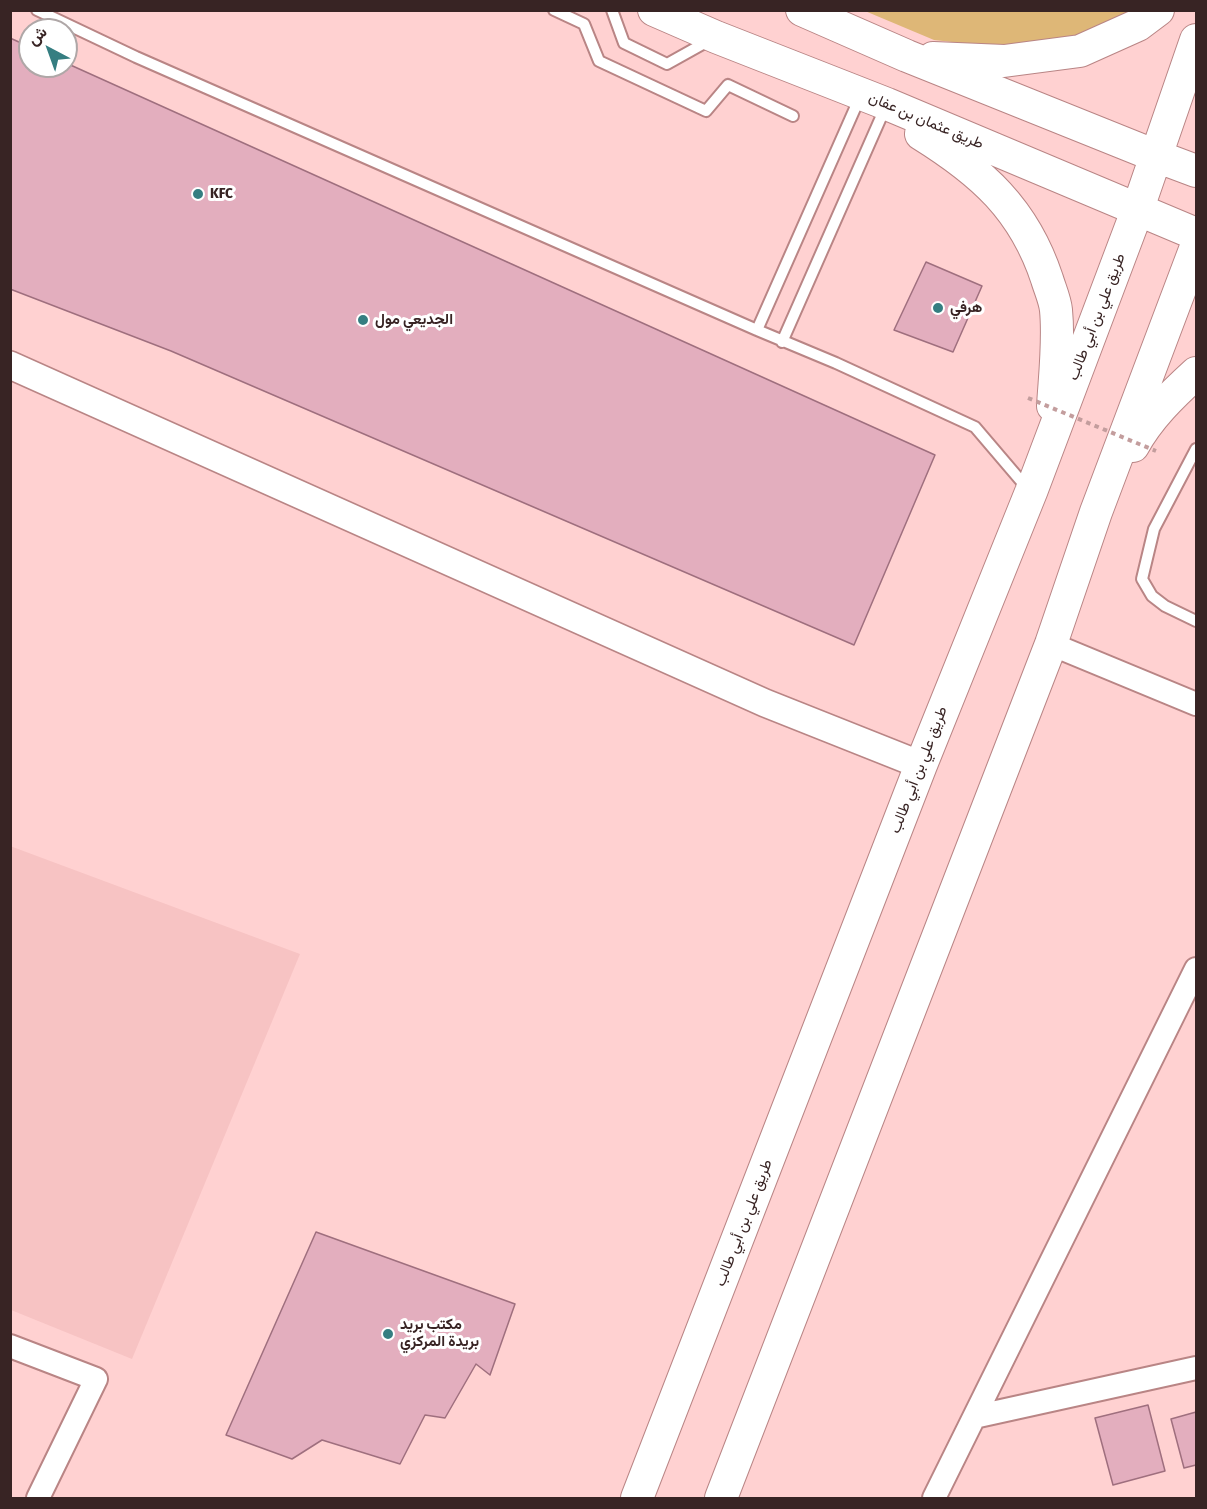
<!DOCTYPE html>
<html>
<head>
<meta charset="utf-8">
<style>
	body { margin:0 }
	#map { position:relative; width:1207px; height:1509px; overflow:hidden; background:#ffd1d1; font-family:"Fira Sans Condensed",Vazirmatn,sans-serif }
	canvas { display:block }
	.frame { position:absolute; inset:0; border:12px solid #382424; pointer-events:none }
	.north { position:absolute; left:18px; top:18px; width:60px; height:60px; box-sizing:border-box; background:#fff; border:2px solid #afa7a7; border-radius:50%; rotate:319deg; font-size:16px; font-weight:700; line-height:24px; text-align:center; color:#382424 }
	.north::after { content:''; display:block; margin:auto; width:21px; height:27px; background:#357e81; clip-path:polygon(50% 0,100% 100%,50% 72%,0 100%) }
</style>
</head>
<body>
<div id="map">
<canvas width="1207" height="1509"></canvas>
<div class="frame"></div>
<div class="north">ش</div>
</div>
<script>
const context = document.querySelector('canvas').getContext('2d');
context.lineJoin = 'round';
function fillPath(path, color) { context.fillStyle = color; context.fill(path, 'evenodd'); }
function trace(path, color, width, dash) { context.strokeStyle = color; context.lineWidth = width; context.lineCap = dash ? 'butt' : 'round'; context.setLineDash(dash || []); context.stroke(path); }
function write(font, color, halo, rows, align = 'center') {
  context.font = font + ' "Fira Sans Condensed",Vazirmatn,sans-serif'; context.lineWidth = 6; context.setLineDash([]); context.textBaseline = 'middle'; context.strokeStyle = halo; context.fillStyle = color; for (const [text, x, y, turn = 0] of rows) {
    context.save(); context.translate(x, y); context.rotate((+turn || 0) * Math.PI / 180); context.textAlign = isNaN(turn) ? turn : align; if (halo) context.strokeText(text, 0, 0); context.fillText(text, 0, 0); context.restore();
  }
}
const built = new Path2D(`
	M10,846L300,954L132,1359L11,1310Z`);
const green = new Path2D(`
	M865,11H1130L1122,17L1076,39L1007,48L934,40Z`);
const building = new Path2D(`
	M10,38L30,47V66H66V63L935,455L854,645L171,351L10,289Z
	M926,262L982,286L953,352L894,330Z
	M316,1232L515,1304L490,1375L476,1364L445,1418L425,1415L400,1464L322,1440L292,1459L226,1435Z
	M1148,1405L1165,1471L1113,1485L1095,1418Z
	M1196,1412V1465L1184,1468L1171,1419Z`);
const service = new Path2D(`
	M37,10L136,57L757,330L836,363L975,427L1027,488
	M554,10L584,24L599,61L706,111L728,85L793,116
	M612,10L624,43L667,64L710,40
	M757,330L860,97
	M782,342L886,106
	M1196,449L1154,529L1142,579L1152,596L1165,606L1196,621`);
const minor = new Path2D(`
	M1051,644L1196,704
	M10,1346L96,1379L38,1498
	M974,1417L1196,1368
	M934,1498L1196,969`);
const tertiary = new Path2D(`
	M10,365L765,703L921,765`);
const secondary = new Path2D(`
	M654,10L716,37L887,104L1196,234
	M802,10L907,56L1156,156L1196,171
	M933,58L1004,61L1080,51L1138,25L1158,10
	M921,134C982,172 1024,209 1047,279C1050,289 1055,300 1056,310C1059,341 1055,374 1053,406
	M1133,446C1149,417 1172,395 1196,373
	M637,1498L921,765L1031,492L1137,211L1196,40
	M721,1498L1051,644L1096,512L1196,247`);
const pathBridge = new Path2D(`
	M1028,398L1156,451`);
const markers = [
	[198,194,6,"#357e81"],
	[938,308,6,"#357e81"],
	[363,320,6,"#357e81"],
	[388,1334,6,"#357e81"]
];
const streetNames = [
	["طريق عثمان بن عفان",926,121,23],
	["طريق علي بن أبي طالب",1097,317,-69],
	["طريق علي بن أبي طالب",919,770,-69],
	["طريق علي بن أبي طالب",744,1223,-69]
];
const poiNames = [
	["KFC",210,194],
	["هرفي",950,308],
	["الجديعي مول",375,320],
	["مكتب بريد",400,1325],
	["بريدة المركزي",400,1342]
];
fillPath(built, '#f7c3c3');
fillPath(green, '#deb777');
fillPath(building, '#e3aebe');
trace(building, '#9f6f7e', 1.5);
trace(service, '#b98585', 14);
trace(minor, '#b98585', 26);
trace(tertiary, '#b98585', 30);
trace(secondary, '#b98585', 34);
trace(service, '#fff', 10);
trace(minor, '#fff', 22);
trace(tertiary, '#fff', 27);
trace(secondary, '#fff', 32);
trace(pathBridge, '#c39d9d', 4, [4.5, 4.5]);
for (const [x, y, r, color] of markers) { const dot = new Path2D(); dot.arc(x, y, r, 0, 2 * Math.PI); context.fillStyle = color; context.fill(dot); trace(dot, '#fff', 2); }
write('15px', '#382424', '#fff', streetNames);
write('bold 15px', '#382424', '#fff', poiNames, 'left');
</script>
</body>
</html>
